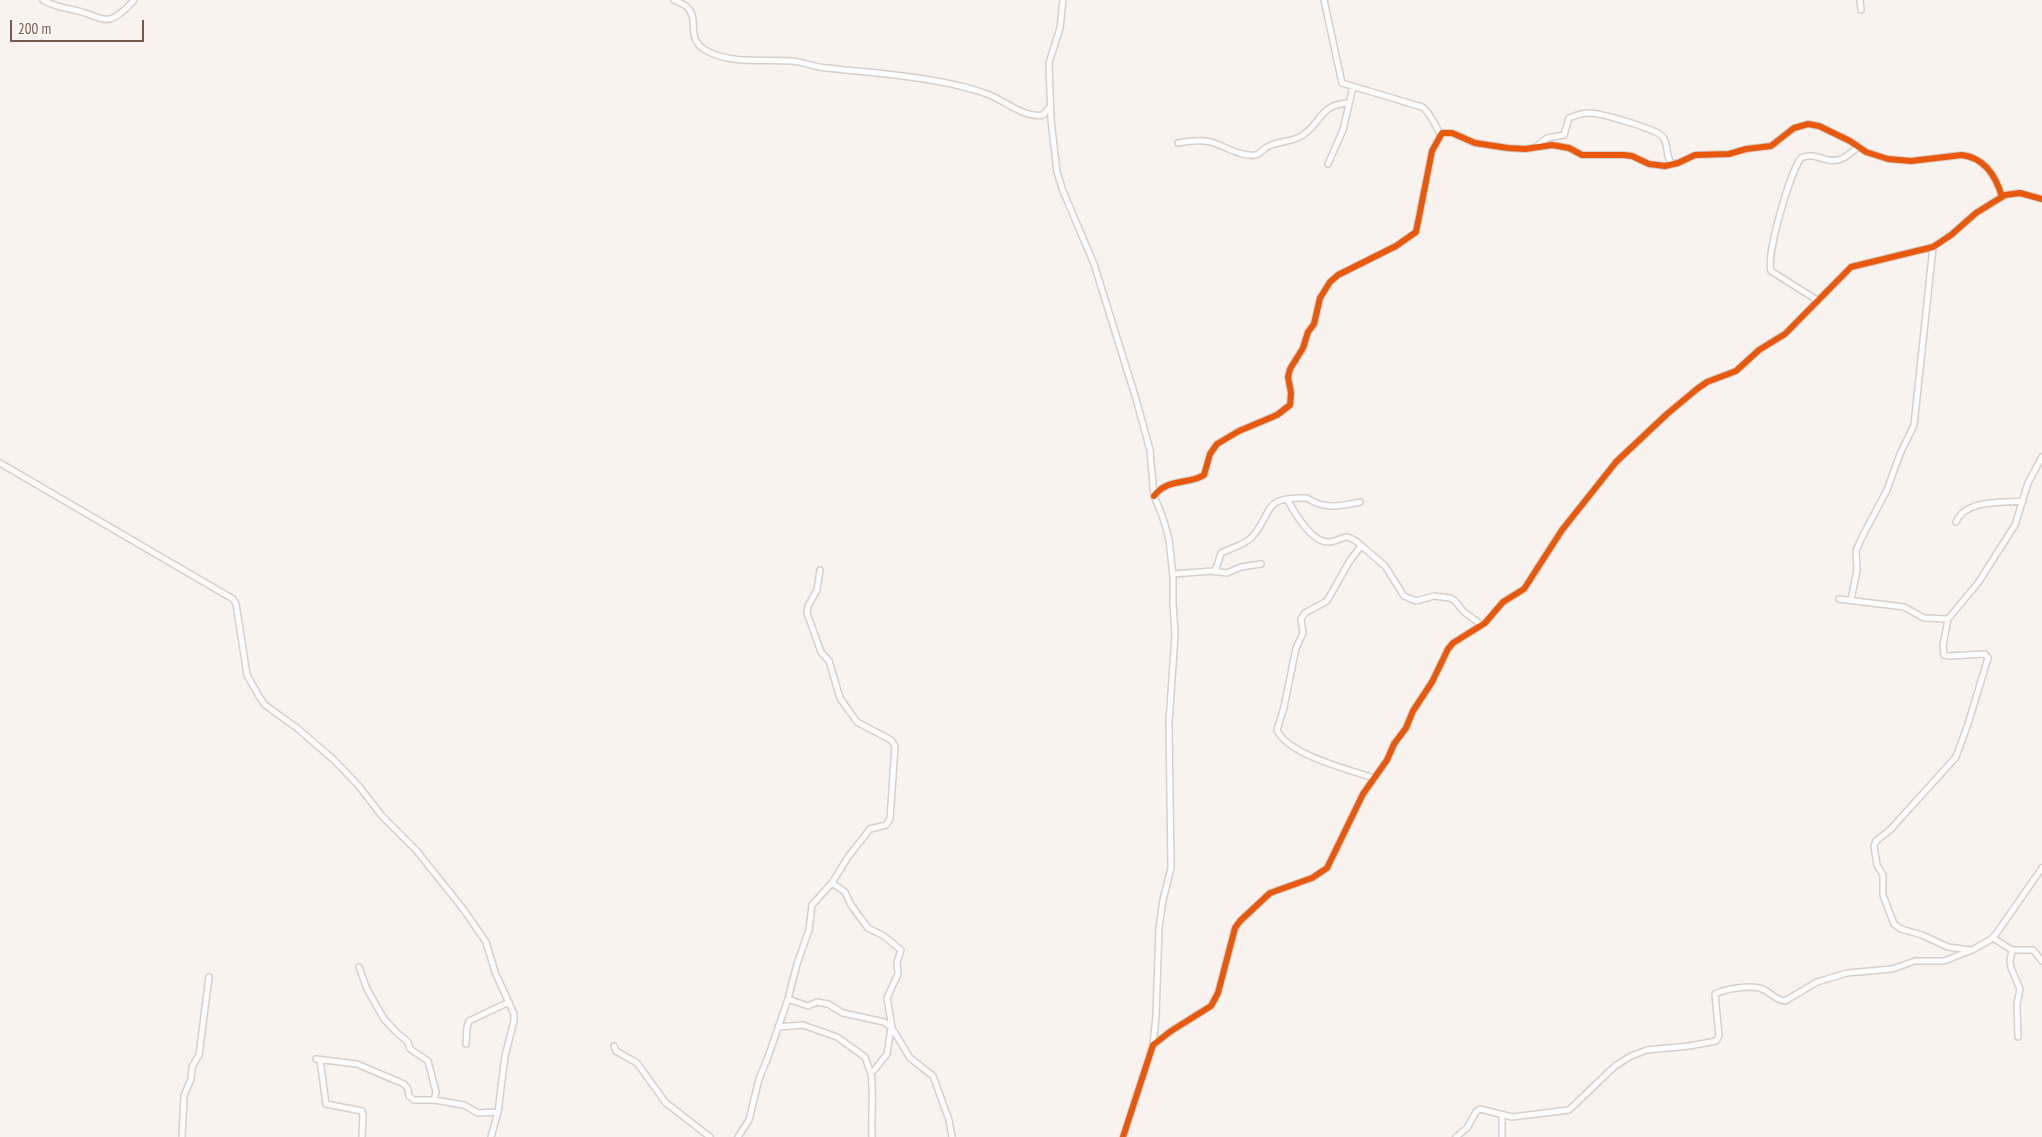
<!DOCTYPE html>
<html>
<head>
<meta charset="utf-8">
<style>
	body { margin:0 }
	#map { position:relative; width:2042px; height:1137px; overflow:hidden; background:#f8f3ef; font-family:"PT Sans Narrow",sans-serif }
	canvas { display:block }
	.scale { position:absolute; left:10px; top:20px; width:134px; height:22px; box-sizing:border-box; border:2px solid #77574e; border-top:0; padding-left:6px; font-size:15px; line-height:18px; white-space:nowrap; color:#77574e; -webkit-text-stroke:4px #fef8f2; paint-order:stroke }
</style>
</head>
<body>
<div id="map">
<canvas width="2042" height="1137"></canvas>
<div class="scale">200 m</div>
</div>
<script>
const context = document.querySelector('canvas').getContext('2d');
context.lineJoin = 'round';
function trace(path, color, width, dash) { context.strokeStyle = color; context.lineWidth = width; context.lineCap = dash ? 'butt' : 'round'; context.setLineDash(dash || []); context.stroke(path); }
const street = new Path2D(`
	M43,0C58,9 72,8 88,14C96,16 101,21 110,19C120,16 128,7 134,0
	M674,0C678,2 684,4 687,7C701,20 683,40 709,52C733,64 766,59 792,61C804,62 814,67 826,68C863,72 899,74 936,81C953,84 971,88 987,94C1004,100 1025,119 1043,115L1049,108
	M1063,0L1060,28L1049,63L1051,120L1057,172L1063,191L1094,264L1136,399L1150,450L1154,496L1162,515L1169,539L1173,577V602L1175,635L1169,722L1171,868L1163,900L1159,928L1156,1016L1153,1045
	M1324,0L1342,83L1422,107C1429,111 1436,126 1440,134
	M1860,0L1861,10
	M1178,143C1189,141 1203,139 1214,143C1228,148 1242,157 1256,155C1261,153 1264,148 1269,146C1279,141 1293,142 1303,135C1322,122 1320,104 1349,103
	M1536,147L1547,138L1564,135L1569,118C1575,116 1581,113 1588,113C1599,112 1655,129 1662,136C1670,144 1664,158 1673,164
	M1328,164L1343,130L1353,87
	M1817,300L1771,271C1766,255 1790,172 1801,158C1815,151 1828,165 1841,159C1847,157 1853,151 1858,147
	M0,463L233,599L236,604L247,675L260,698L265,705L297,728L334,760L358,785L382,816L416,850L464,910L486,942L495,972L514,1014V1021L505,1056L498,1112L491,1137
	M1154,496C1167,478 1188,485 1204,475L1210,454L1217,444L1239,431L1277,415L1290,405L1291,393L1288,377L1290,369L1303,348L1308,332L1314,324L1320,298L1330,282L1338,275L1396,246L1416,232L1432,151L1442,133H1452L1475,143L1508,148L1525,149L1552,145L1569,148L1582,155H1624L1632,156L1649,164L1665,166L1678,163L1695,155L1729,154L1746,149L1771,146L1794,128L1808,124L1819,126L1850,141L1866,152L1888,159L1911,161L1962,155C1985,158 1996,176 2002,197
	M1287,499C1294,512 1312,543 1329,542C1336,542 1341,537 1348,537L1356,541L1385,566L1404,596L1416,601L1434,596L1450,598L1455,601L1464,612L1482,625
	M1956,522C1966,499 2002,503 2023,501
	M1361,546L1349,562L1327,601L1305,613L1301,619L1303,633L1296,648L1284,707L1277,730C1288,755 1348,769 1373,778
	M1215,572L1221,553C1231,548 1243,546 1252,537C1275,510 1261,497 1307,498C1324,510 1341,506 1360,502
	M1173,574L1213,571L1227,573L1241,567L1261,564
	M1839,599L1904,607L1924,618L1948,619
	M1851,600L1857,570L1856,551L1861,539L1887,490L1900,454L1914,425L1933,247
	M832,883L845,892L851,905L868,928L884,936L901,950L897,962L898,974L887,998L892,1028L910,1058L933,1076L949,1120L952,1137
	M1993,938L2012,950H2033L2042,961
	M1970,950L1948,947L1922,935L1901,929L1894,924L1883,895V875L1877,865L1874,846L1876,841L1890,830L1956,757L1968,724L1988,658L1985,654L1949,656L1944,655L1943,645L1948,619L1978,583L2015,525L2028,483L2042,457
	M2012,950L2010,961L2011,968L2020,989L2017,1004L2018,1037
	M359,967L367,989L384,1019L396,1032L408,1042L410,1049L428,1061L436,1092L434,1100
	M788,999L808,1006L817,1002L828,1004L843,1013L884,1022L891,1027
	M778,1027L803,1025L837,1037L865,1057L871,1074
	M466,1044L467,1027L469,1021L509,1002
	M614,1046L616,1051L637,1063L666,1103L710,1137
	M316,1059L357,1064L404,1084L408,1089L409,1096L414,1100H434L464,1105L478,1113L498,1112
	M320,1060L326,1104L362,1111L363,1115L362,1137
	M182,1137L184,1096L191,1079L192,1067L199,1055L209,977
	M738,1137L749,1120L759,1079L768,1057L788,999L797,964L809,930L812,905L832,883L848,857L870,829L886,825L890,819L895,746L891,740L857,722L840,698L829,661L821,652L807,613L808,606L817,590L820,570
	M872,1137C871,1116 874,1095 871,1074L887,1054L891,1029
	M1123,1137L1153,1045L1171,1031L1211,1006L1218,993L1235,928L1240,921L1270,893L1312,878L1327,868L1363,794L1387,760L1394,744L1406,728L1413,711L1432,682L1448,649L1453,643L1485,623L1503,602L1524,589L1562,530L1616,462L1667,414L1697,389L1707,382L1736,371L1759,350L1785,334L1851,267L1933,247L1951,235L1976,213L2005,195L2020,193L2042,199
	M1456,1137L1467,1128L1476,1112L1480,1109L1512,1117L1569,1110L1615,1066L1631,1056L1647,1050L1689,1046L1716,1041L1719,1036L1715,994C1724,989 1750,985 1759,988C1769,990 1774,1000 1785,1001L1817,982L1847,973L1892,969L1915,961H1944L1972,950L1990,940L1996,934L2042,868
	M1502,1137V1115`);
const cycleway = new Path2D(`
	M1154,496C1167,478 1188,485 1204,475L1210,454L1217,444L1239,431L1277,415L1290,405L1291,393L1288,377L1290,369L1303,348L1308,332L1314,324L1320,298L1330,282L1338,275L1396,246L1416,232L1432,151L1442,133H1452L1475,143L1508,148L1525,149L1552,145L1569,148L1582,155H1624L1632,156L1649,164L1665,166L1678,163L1695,155L1729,154L1746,149L1771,146L1794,128L1808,124L1819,126L1850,141L1866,152L1888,159L1911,161L1962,155C1985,158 1996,176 2002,197
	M1123,1137L1153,1045L1171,1031L1211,1006L1218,993L1235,928L1240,921L1270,893L1312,878L1327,868L1363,794L1387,760L1394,744L1406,728L1413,711L1432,682L1448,649L1453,643L1485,623L1503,602L1524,589L1562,530L1616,462L1667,414L1697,389L1707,382L1736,371L1759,350L1785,334L1851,267L1933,247L1951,235L1976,213L2005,195L2020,193L2042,199`);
trace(street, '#d7cfcc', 8);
trace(street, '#fefdfd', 5);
trace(cycleway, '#e8590c', 6);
</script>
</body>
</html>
